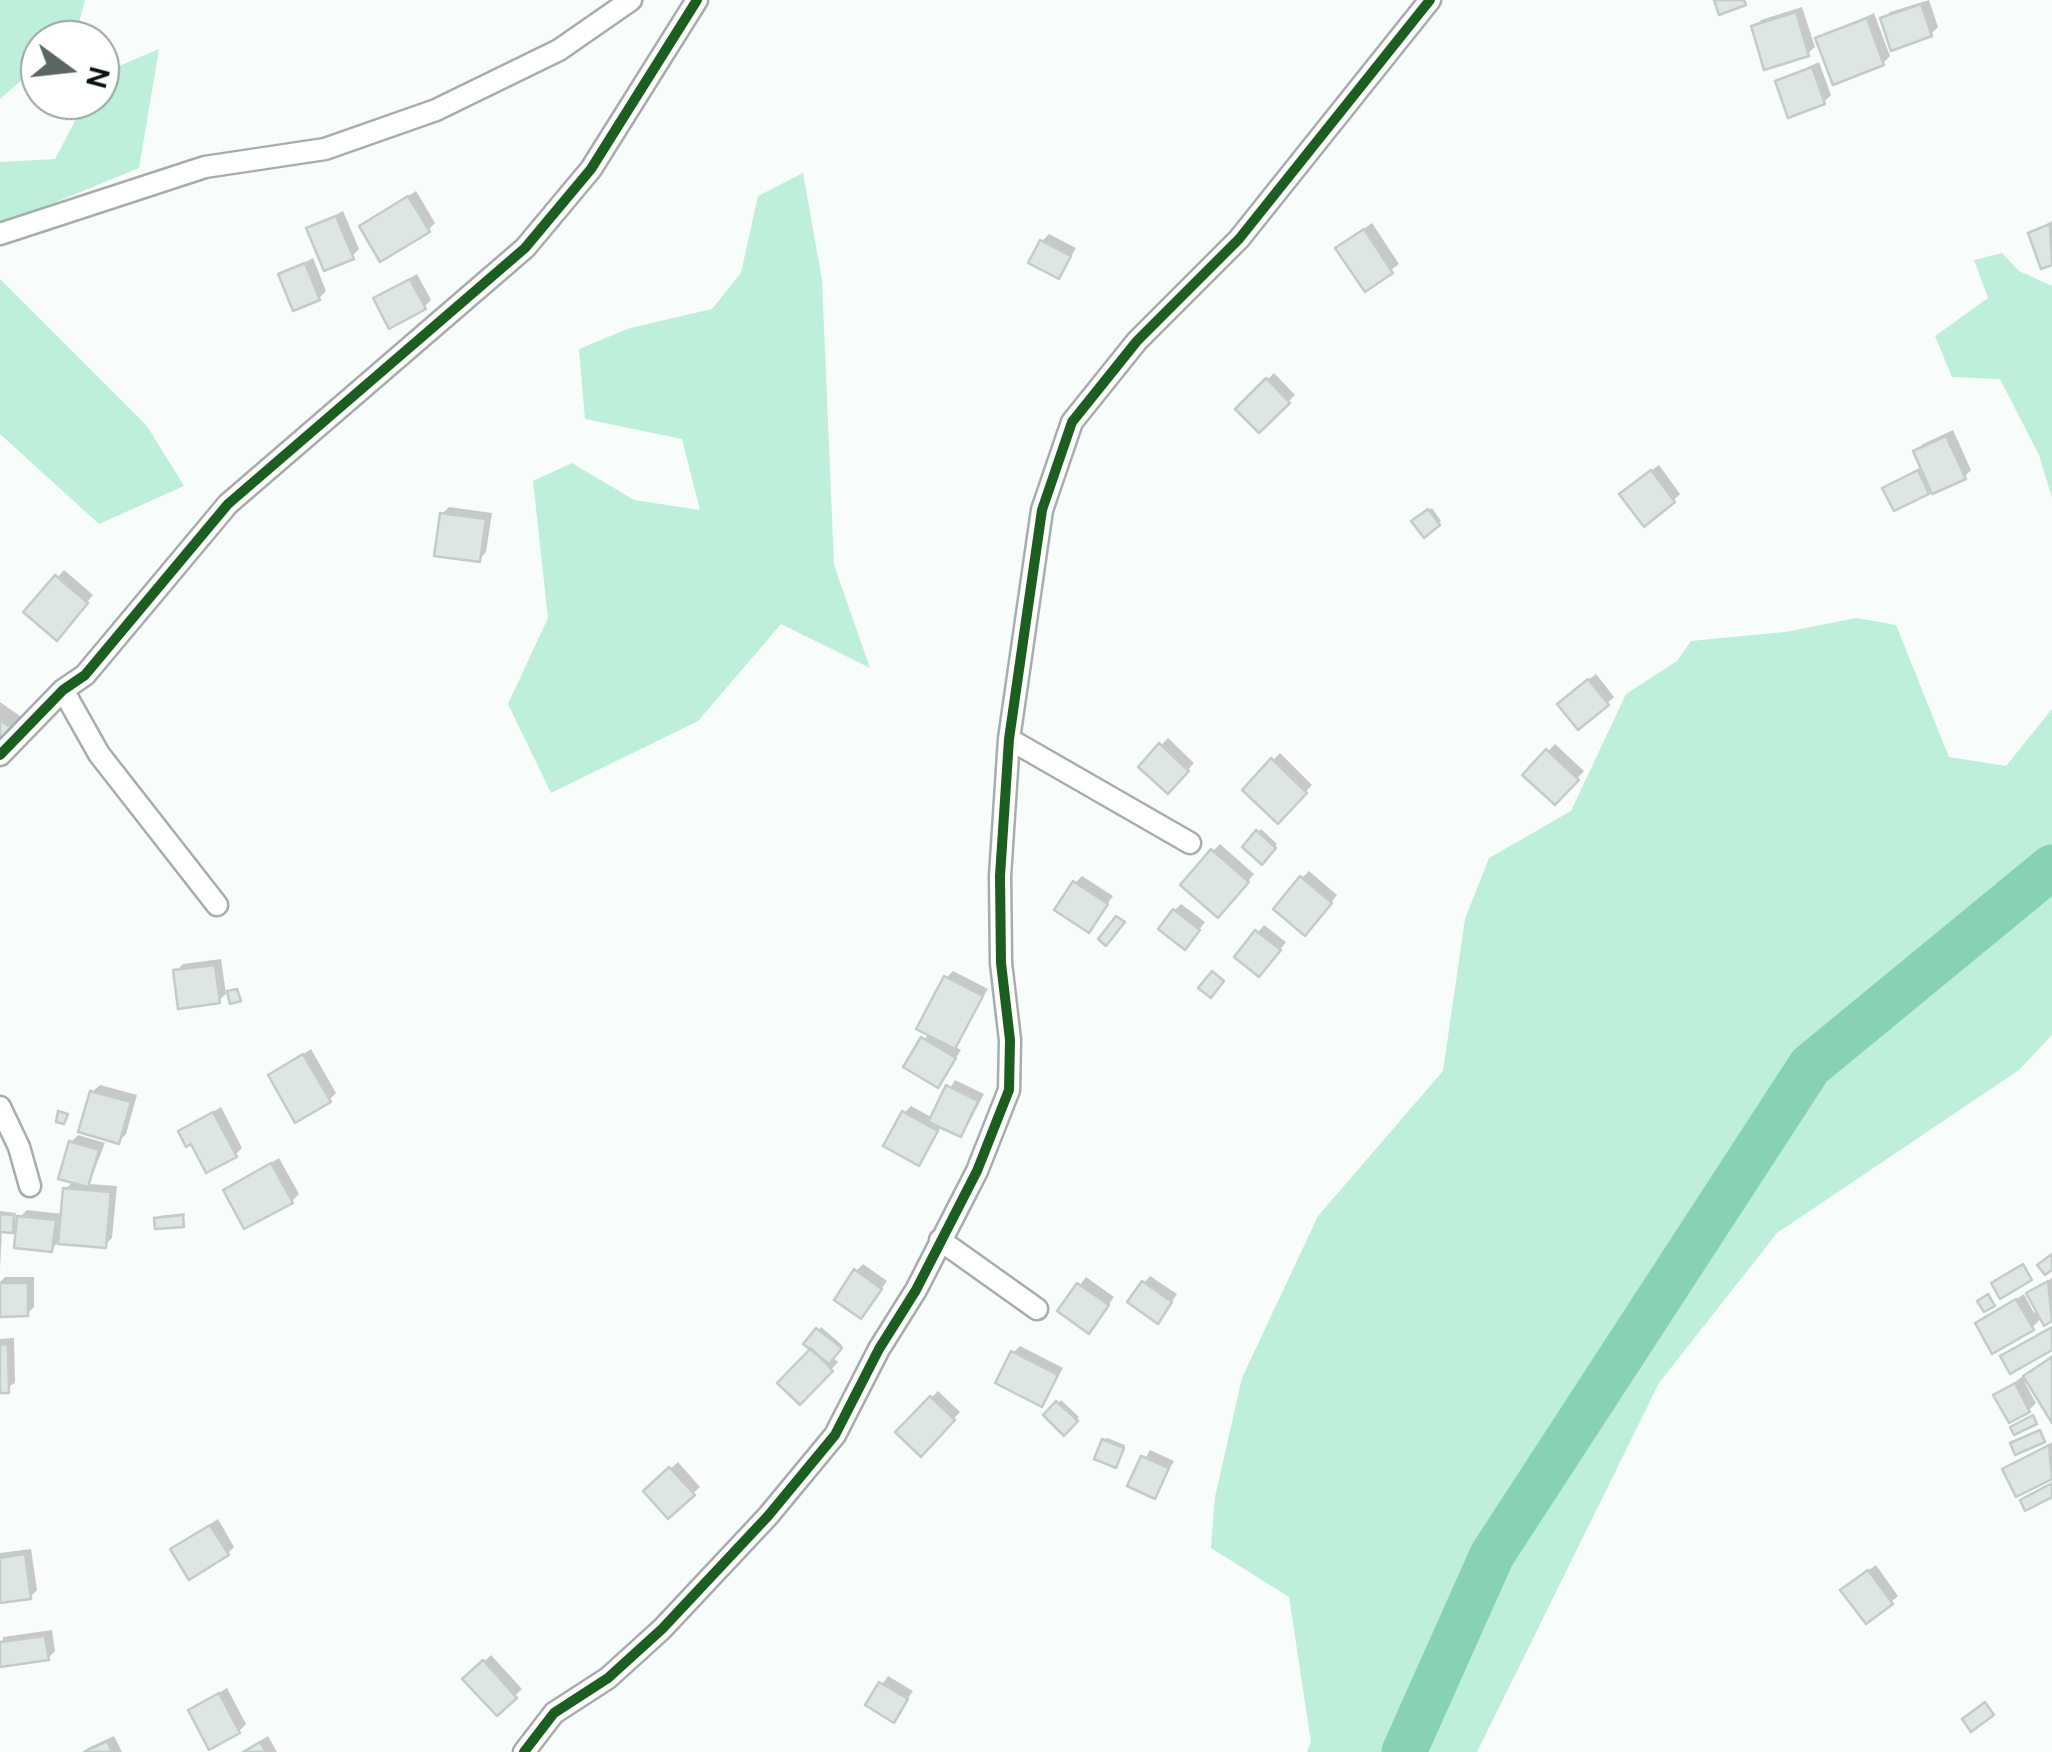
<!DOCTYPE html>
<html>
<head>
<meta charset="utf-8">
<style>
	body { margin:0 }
	#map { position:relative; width:2052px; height:1752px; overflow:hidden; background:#f8fcfa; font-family:"DM Sans",sans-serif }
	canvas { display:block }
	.north { position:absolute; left:20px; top:20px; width:100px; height:100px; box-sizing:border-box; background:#fff; border:2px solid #9ca19f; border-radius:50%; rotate:105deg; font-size:28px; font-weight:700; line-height:40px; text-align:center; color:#07150f }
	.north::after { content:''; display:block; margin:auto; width:35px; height:45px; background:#5b6661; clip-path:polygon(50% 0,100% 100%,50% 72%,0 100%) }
</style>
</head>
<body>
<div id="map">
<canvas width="2052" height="1752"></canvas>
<div class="north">N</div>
</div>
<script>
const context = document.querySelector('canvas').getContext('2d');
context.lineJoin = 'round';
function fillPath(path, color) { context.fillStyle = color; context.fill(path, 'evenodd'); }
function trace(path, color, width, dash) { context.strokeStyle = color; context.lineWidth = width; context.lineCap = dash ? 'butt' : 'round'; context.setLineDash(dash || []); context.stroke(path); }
const green = new Path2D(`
	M0,0H85L77,31L67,40H40V64L0,99Z
	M159,49L139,168L0,225V162L55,159L86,100H100V74Z
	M803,173L822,280L834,565L870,668L781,624L698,721L551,793L508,704L548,618L533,481L572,463L634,500L700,510L682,439L585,419L579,349L630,328L712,309L741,273L758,196Z
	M2002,253L2019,271L2052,286V498L2039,455L2000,379L1952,377L1935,336L1988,298L1974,260Z
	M0,279L147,426L184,486L99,524L0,434Z
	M1856,618L1896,625L1949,757L2006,766L2052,709V1035L2019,1070L1777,1233L1659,1383L1477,1752H1307L1311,1742L1289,1597L1211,1548L1215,1497L1242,1378L1318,1216L1443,1071L1465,919L1489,858L1571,811L1626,694L1677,661L1691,641L1785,632Z`);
const shadow = new Path2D(`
	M1929,0L1938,27L1931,34L1883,19L1890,12Z
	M1802,7L1815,47L1807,54L1754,27L1761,20Z
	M1874,13L1890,56L1883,63L1818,39Z
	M1819,62L1831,95L1824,102L1778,81Z
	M416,191L435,223L428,230L362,227Z
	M343,211L359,249L352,256L309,229Z
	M2052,221V262L2043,266L2031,233Z
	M1372,223L1399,264L1365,289L1338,248Z
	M1049,234L1076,248L1059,276L1042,241Z
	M313,258L326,291L319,298L281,275Z
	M417,274L431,300L424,307L376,298Z
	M1274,373L1295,395L1259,430L1238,409Z
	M1953,430L1971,470L1964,477L1927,492L1885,488L1923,466L1916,451L1923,444Z
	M1659,465L1680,494L1673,501L1629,487Z
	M449,507L492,513L486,552L479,560L442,514Z
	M1432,508L1441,521L1424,534L1415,521Z
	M64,570L93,595L63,631L27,612Z
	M1596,674L1614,697L1607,703L1567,697Z
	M0,702L23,718L0,752Z
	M1168,738L1194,763L1168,791L1141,766Z
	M1555,744L1584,771L1555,802L1526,775Z
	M1280,753L1312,785L1278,821L1245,790Z
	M1261,829L1277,844L1262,861L1245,846Z
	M1220,844L1254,874L1225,908L1213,851Z
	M1309,871L1337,895L1312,926L1302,878Z
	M1082,876L1113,896L1089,930L1075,883Z
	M1181,904L1205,922L1192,939L1174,911Z
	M1264,925L1286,942L1266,967L1238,957Z
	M221,959L226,994L218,1001L176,971L183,964Z
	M953,971L988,989L954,1046L961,1050L938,1085L907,1066L929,1033L946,978Z
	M311,1049L336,1093L329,1100L271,1076Z
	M955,1080L984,1094L967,1127L960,1134L942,1125L918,1163L904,1113L911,1106L933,1118Z
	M100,1085L137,1095L126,1134L119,1141L92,1092Z
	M221,1107L242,1148L235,1155L192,1141L181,1132Z
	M78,1135L105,1143L89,1184L117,1186L112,1238L105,1245L59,1241L51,1250L19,1223L12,1231L2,1230L0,1269V1211L16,1213L15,1222L27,1210L63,1214L65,1189L74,1181L71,1142Z
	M279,1158L299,1194L292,1201L226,1190Z
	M185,1213L183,1224L156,1219L159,1216Z
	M863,1264L887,1281L867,1309L856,1271Z
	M1150,1276L1177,1294L1164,1313L1144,1283Z
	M5,1277H34V1307L27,1314H0V1282Z
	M1086,1277L1114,1297L1096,1323L1061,1310Z
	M2052,1278V1318L2045,1322L2042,1317L2032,1328L1978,1324L2024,1294L2034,1313L2038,1310L2029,1293Z
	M821,1327L842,1345L832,1357L838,1362L800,1402L814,1349L807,1344Z
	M14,1338L15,1383L0,1391V1339Z
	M1020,1346L1063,1368L1042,1404L1013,1353Z
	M2052,1355V1418L2029,1381L2025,1383L2036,1403L2029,1410L1996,1396Z
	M938,1391L960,1412L921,1453L899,1432Z
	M1061,1400L1079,1417L1064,1432L1046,1415Z
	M1107,1438L1125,1445L1118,1462L1104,1440Z
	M2052,1442V1476L2018,1494L2005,1469Z
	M1150,1450L1174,1461L1154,1496L1131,1485Z
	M678,1462L700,1487L669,1516L646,1491Z
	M218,1519L234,1547L227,1554L173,1549Z
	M31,1549L37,1590L30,1597L0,1601V1553Z
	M1876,1565L1898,1596L1891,1602L1851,1583Z
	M52,1630L55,1651L48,1658L0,1665L3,1637Z
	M491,1655L522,1689L497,1713L466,1679Z
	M888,1676L913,1691L893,1720L868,1704Z
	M227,1688L246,1724L239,1731L191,1710Z
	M114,1736L122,1752H84L88,1748Z
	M268,1736L277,1752H242Z`);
const river = new Path2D(`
	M1404,1752L1492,1555L1810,1066L2052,867`);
const building = new Path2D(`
	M1714,0H1744L1746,5L1719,15Z
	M1921,4L1932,36L1891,51L1880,18Z
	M1796,12L1809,56L1764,70L1751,26Z
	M1867,18L1884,65L1833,85L1815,38Z
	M1812,67L1825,104L1788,118L1775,81Z
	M408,196L430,232L380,262L359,226Z
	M336,216L354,259L324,271L306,228Z
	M2050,224L2052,265L2041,269L2028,233Z
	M1364,229L1393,273L1365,292L1335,248Z
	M1040,240L1071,256L1059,279L1028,263Z
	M305,263L320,300L293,311L278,274Z
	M410,279L426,309L389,329L373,298Z
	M1266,378L1290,403L1259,433L1235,409Z
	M1946,436L1966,479L1932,494L1913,451Z
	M1651,470L1675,502L1644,527L1619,494Z
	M1918,470L1929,494L1894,511L1882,488Z
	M1428,509L1440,525L1424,538L1411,521Z
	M440,513L486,519L480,562L434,556Z
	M55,575L88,603L57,641L23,612Z
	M1588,679L1609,705L1578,730L1557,704Z
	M0,720L14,730L0,750Z
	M1159,743L1189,771L1168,794L1138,767Z
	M1546,749L1579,780L1555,805L1522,775Z
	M1271,758L1307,793L1278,824L1242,790Z
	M1256,830L1276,848L1262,865L1242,847Z
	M1211,849L1249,882L1218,918L1180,885Z
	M1300,876L1332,903L1305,936L1273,909Z
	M1073,881L1108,904L1089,933L1054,910Z
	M1173,909L1200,930L1185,950L1158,929Z
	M1116,916L1125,922L1106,946L1098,939Z
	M1255,930L1281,950L1259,977L1234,957Z
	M215,965L220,1003L178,1009L173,970Z
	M1212,971L1224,981L1211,998L1198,988Z
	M944,976L983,996L955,1049L916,1029Z
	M237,989L241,1001L230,1004L227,991Z
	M921,1037L956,1058L938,1088L903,1067Z
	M303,1054L331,1102L295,1123L268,1075Z
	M946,1085L978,1101L961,1137L928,1122Z
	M90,1091L131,1102L119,1144L78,1132Z
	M58,1111L68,1114L64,1124L56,1122Z
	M902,1111L938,1131L919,1166L883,1146Z
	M213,1112L237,1157L206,1173L191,1144L186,1147L178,1131Z
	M69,1141L99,1150L88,1187L58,1179Z
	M271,1163L293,1203L244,1229L223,1190Z
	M63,1188L111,1192L106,1248L58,1244Z
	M0,1214L14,1215L13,1233L0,1232Z
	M183,1215L184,1227L155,1229L154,1218Z
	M17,1216L56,1220L52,1252L14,1248Z
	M2052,1254V1270L2045,1275L2037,1265Z
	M2023,1264L2032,1280L2000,1299L1991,1283Z
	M854,1269L882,1289L861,1319L834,1300Z
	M1142,1281L1172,1302L1158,1324L1127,1302Z
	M2048,1281L2052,1321L2044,1326L2026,1293Z
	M0,1283H28V1316L0,1317Z
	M1077,1283L1109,1305L1089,1334L1057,1311Z
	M1988,1294L1995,1306L1984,1312L1977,1301Z
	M2016,1299L2034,1330L1992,1354L1975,1323Z
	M2052,1327V1350L2010,1374L2000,1356Z
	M816,1328L842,1348L829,1364L803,1344Z
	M8,1344L9,1393H0V1345Z
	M811,1348L833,1371L800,1405L777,1383Z
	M1011,1351L1058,1375L1042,1407L995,1383Z
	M2052,1357V1423L2023,1376Z
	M2015,1383L2030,1412L2009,1423L1993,1395Z
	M930,1396L955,1420L921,1457L895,1432Z
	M1056,1401L1078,1421L1064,1436L1043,1415Z
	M2033,1415L2037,1424L2014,1435L2010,1427Z
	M2040,1430L2045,1442L2015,1455L2010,1443Z
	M1102,1439L1124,1448L1116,1468L1094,1459Z
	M2049,1445L2052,1479L2016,1497L2002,1469Z
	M1141,1456L1169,1468L1155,1499L1127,1486Z
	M669,1467L695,1495L668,1519L643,1491Z
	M2052,1483V1497L2025,1511L2020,1500Z
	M210,1525L229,1555L189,1580L170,1549Z
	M25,1554L31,1599L0,1603V1558Z
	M1868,1570L1893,1604L1866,1624L1840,1590Z
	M45,1636L49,1660L0,1667V1642Z
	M483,1660L517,1698L497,1716L462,1679Z
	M879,1682L908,1699L894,1723L865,1705Z
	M219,1693L240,1733L209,1750L188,1710Z
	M1985,1702L1994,1715L1971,1732L1962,1719Z
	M107,1741L112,1752H84Z
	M260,1742L266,1752H243Z`);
const minor = new Path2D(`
	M0,234L205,167L325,149L436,110L559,50L631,0
	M63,690L99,754L217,905
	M1009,739L1190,843
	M0,755L63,690L85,675L228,504L525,248L591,169L697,0
	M0,1107L19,1147L30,1186
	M940,1240L1037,1309
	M524,1752L554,1713L608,1678L662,1629L768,1516L835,1435L879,1349L916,1290L977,1171L1009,1090L1010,1040L1001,963L1000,876L1009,739L1042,510L1072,422L1137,341L1239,239L1430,0`);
const cycleway = new Path2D(`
	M0,755L63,690L85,675L228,504L525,248L591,169L697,0
	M524,1752L554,1713L608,1678L662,1629L768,1516L835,1435L879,1349L916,1290L977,1171L1009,1090L1010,1040L1001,963L1000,876L1009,739L1042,510L1072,422L1137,341L1239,239L1430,0`);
fillPath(green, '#bdefda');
fillPath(shadow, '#0003');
trace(river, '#87d2b5', 45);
fillPath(building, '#dde6e2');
trace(building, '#c3ccc8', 2.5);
trace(minor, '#a6aeab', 25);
trace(minor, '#fefffe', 20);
trace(cycleway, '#1b5e20', 10);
</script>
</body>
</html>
